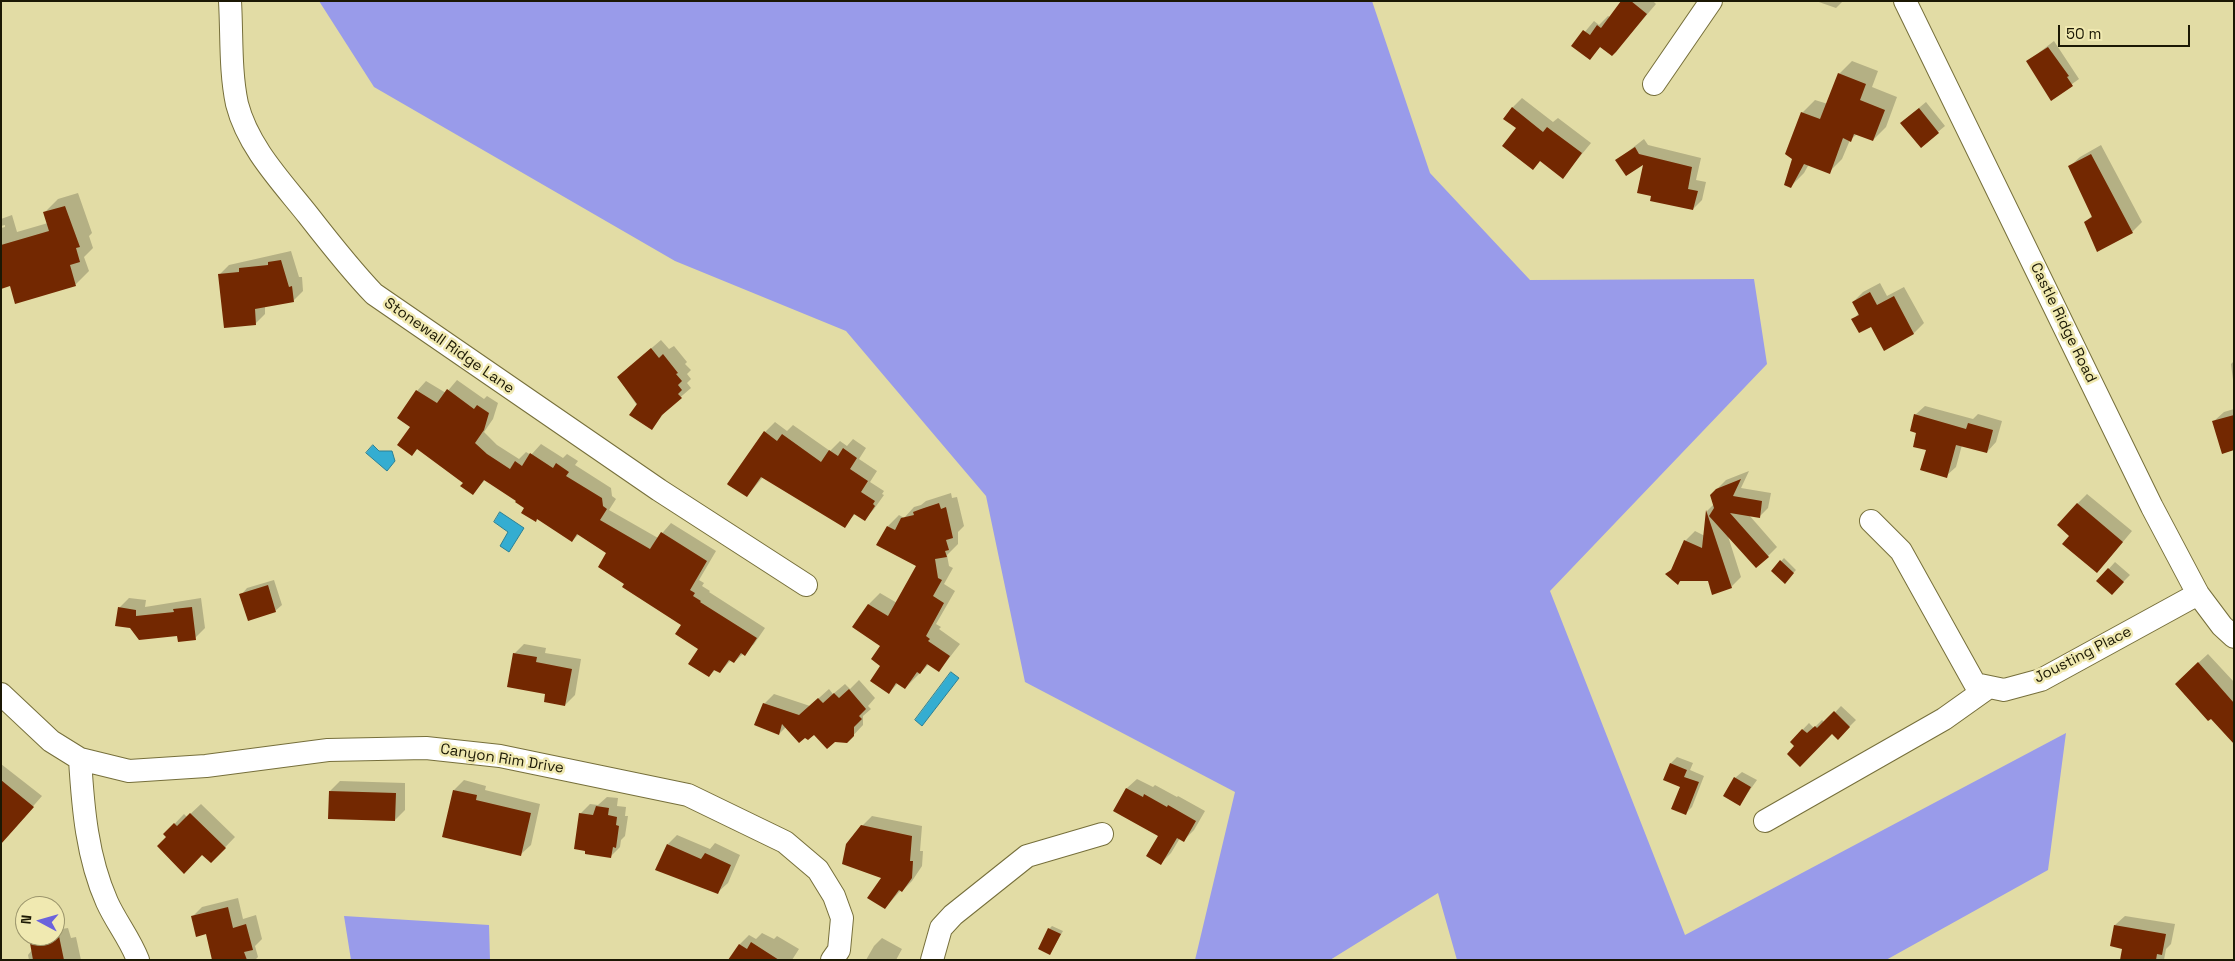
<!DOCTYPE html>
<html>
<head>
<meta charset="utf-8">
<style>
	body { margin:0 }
	#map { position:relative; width:2235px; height:961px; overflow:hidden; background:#e2dca5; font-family:"Space Grotesk",sans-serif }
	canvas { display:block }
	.frame { position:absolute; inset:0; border:2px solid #1b1804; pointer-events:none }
	.north { position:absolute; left:15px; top:896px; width:50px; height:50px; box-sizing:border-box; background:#f0e9b1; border:1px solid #9b956c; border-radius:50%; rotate:276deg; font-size:14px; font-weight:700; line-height:20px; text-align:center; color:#1b1804 }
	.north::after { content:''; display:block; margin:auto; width:18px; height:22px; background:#6b63dc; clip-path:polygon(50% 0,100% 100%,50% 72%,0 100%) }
	.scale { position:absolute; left:2058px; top:25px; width:132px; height:22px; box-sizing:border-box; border:2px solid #1b1804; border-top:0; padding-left:6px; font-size:15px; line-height:18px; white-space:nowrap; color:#1b1804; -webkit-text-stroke:4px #f0e9b1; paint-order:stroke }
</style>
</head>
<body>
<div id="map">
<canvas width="2235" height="961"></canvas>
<div class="frame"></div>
<div class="north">N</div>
<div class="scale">50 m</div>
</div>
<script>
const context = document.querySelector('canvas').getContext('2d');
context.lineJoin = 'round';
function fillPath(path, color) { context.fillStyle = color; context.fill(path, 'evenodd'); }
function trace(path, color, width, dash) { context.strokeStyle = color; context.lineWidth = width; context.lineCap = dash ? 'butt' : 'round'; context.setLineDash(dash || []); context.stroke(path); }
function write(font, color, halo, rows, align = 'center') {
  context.font = font + ' "Space Grotesk",sans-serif'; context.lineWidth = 5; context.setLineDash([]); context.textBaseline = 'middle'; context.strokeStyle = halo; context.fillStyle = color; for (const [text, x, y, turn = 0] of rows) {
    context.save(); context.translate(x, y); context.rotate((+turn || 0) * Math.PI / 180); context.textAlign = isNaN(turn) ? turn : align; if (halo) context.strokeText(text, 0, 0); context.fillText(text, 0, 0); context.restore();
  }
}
const forest = new Path2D(`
	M319,1H1372L1430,173L1530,280L1754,279L1767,364L1550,591L1685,935L2066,733L2048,870L1886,960H1457L1438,893L1330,960H1195L1235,792L1025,682L986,496L846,331L675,261L374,87Z
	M344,916L489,925L490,960H351Z`);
const water = new Path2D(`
	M373,445L379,451H392L395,461L387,471L366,453Z
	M500,512L524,528L509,552L500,546L508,532L494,522Z
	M951,672L959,678L922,726L915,720Z`);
const shadow = new Path2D(`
	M1622,1H1653L1656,4L1621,45L1601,46L1589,58L1573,46L1594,21L1599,25L1608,16L1610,17Z
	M1816,1H1843L1836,8Z
	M2054,41L2079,79L2051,99L2028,61Z
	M1852,61L1878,71L1872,87L1897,97L1886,127L1873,140L1857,134L1850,140L1842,159L1829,172L1809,164L1804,173L1791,186L1802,113L1815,100L1828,104L1839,74Z
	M1522,98L1553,122L1558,118L1591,143L1563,177L1541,160L1518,128L1512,108Z
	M1926,102L1945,126L1921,146L1908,117Z
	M1644,139L1648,145L1701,158L1696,180L1706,182L1702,200L1693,209L1652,195L1645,162L1617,160Z
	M2101,145L2142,222L2132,232L2085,222L2093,215L2070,166L2080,157Z
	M78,193L92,233L89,236L93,248L84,257L89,271L76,284L16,302L11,284L1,287V228L5,227V225L1,226V219L12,215L17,232L48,223L45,212L58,199Z
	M291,251L299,277H302L303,291L293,301L265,306V314L255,324L219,275L229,265Z
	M1880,283L1887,296L1904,287L1924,323L1914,333L1884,349L1872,325L1853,320L1859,313L1853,302L1863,292Z
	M661,340L669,349L674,346L687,362L685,364L691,370L687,374L691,379L687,383L691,388L669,407L652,428L618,377Z
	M2234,361V380H2233L2231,364Z
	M457,380L484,399L487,396L498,403L493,419L484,432L497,445L519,459L526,452L531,455L541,444L563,458L567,454L578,461L575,465L611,488L612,496L616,499L609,510L658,538L671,523L716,551L699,580L704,583L702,586L710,591L709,592L765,628L754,644L734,662L731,660L720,672L716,669L709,676L700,649L683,625L626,583L608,553L579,534L572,541L518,500L485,480L473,493L464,483L418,448L412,454V427L417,391L426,381L446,393Z
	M1925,406L1973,419L1978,414L2002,421L1996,442L1987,452L1962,445L1956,467L1946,476L1918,432L1915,415Z
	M2234,409V449L2214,421L2224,412Z
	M775,422L787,431L793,425L830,451L840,441L847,446L853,439L866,448L859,459L877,471L870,482L884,491L882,494L884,495L874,509L865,519L856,513L844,526L763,477L747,496L765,432Z
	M1749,471L1741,488L1771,493L1768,508L1759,517L1749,515L1777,547L1768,556L1727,533L1741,577L1731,587L1709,580H1682L1678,583L1667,574L1673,568L1685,541L1695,531L1705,536L1707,511L1714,504L1711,495L1726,480Z
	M951,493L952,498L957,497L964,526L958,532V544L947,555L949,566L953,568L944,584L955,591L936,624L941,627L939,629L960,644L939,671L929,664L905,688L898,683L889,693L882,665V646L854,626L869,604L880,593L897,603L917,565L888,526L899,515L904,518L914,507L921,505L926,501Z
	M2087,494L2132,531L2106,562L2071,535L2077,504Z
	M1784,558L1796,570L1785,582L1772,571Z
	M2115,562L2130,575L2118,587L2098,581Z
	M274,580L282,605L275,611L241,595L247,588Z
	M129,598L146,600L145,607L201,598L205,628L195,638L178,635L140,639L119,608Z
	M524,644L546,648L545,653L581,659L575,695L565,705L546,693L514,654Z
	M2208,654L2234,682V729L2186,674Z
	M859,680L875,698L868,706L871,709L863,716V725L847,742L786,727L779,734L762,706L774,694L810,706L829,689L833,694L845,684L850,689Z
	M1841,706L1856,720L1838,738L1832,733L1796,746L1791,742L1809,723L1814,728L1822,720L1825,723Z
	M1677,757L1693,763L1690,770L1704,776L1692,807L1686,813L1682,786L1671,763Z
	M1,764L42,796L1,843Z
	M1742,772L1757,780L1740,804L1735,778Z
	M1137,779L1153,787L1155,785L1177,797L1178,796L1205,811L1194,830L1184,840L1180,838L1171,853L1161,863L1159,836L1115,810L1127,788Z
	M464,780L486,786L485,790L540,804L531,845L521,854L454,790Z
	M340,781L405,783V810L395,820L330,791Z
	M607,797L618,798L617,806L626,807L625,816H628L625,836L621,840L620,847L610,857L580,814L590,804L598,805Z
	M201,804L235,837L211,862L202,854L165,834L184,814L187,817Z
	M872,816L922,826L920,851H923L922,866L912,881L902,891L901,890L885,908L883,877L862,826Z
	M677,835L710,849L715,843L740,855L728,883L718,892L668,844Z
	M238,898L243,919L256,915L262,939L255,946L258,957L255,960H213L206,933L193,916L202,907Z
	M2125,916L2175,924L2171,944L2166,949L2164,960H2121L2124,948L2115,925Z
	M1052,926L1063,931L1050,954L1049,929Z
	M68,928L71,938L76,937L81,960H29L28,955L32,950L31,943L38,936H55V930Z
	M762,933L774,939L777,936L799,949L792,960H735L740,944L749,935L756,939Z
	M882,938L902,949L896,960H866L874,946Z`);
const building = new Path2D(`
	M1621,1H1631L1647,14L1616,52L1612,56L1600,47L1590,60L1571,46L1583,30L1590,35L1597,25L1601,28Z
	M2048,47L2069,76L2067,77L2073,86L2051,101L2026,61Z
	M1838,73L1866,84L1860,100L1885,110L1873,141L1854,134L1851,142L1843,138L1830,174L1804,164L1791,188L1784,185L1792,159L1785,154L1801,112L1820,119Z
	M1512,107L1543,132L1547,127L1582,153L1563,179L1540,161L1533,170L1502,146L1516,128L1503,119Z
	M1919,108L1939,133L1921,148L1900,123Z
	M1635,147L1639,154L1692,167L1688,189L1698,191L1693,210L1650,201L1651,196L1637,193L1643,165L1626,176L1615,160Z
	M2091,154L2133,233L2097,252L2084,222L2092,217L2068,166Z
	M65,206L80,247L76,248L80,262L70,265L76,286L15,304L10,286L1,289V245L49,231L43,212Z
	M281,260L289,287L292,286L294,302L255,309L256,325L224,328L218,274L239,272V268L268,265V262Z
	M1870,292L1877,305L1894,296L1914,334L1884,351L1871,327L1859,333L1851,319L1859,315L1852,302Z
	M651,348L659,358L663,354L678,373L676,374L682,381L678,385L682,390L678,394L682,398L662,415L652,430L629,415L637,404L617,377Z
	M447,389L474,409L477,405L489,413L484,430L475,443L487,454L510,469L515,461L522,466L530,453L553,468L556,463L569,472L566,476L602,498L603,506L607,509L600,520L650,549L661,532L707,561L690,590L695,593L693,596L701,601L700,602L757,638L745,656L741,653L734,663L729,660L720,673L714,670L709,677L688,664L698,649L675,634L681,625L622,587L624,584L598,567L606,553L577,534L572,542L537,519L536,522L521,513L524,508L515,502L516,501L484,480L473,495L460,486L463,483L417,449L412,456L397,445L410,427L397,418L416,390L437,403Z
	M1914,414L1966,429L1968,423L1993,430L1987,453L1956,445L1947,478L1920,470L1926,450L1913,447L1916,433L1910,431Z
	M2234,415V450L2222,454L2212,421Z
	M764,431L777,441L782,434L821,462L829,450L838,456L843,448L857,458L850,469L868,481L861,492L875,501L873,504L875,506L865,521L854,514L845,528L761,477L747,497L728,485L727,484Z
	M1741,479L1733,496L1762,501L1760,518L1730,513L1769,557L1756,568L1709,516L1714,508L1710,495L1716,489Z
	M939,503L941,509L946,507L953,538L946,540L949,550L945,551L947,557L935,559L938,578L942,580L933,596L944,603L926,636L930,639L928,641L950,656L939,672L927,664L920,674L917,672L905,689L896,683L889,694L870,681L880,666L871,659L880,646L852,627L868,604L888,616L916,566L876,545L887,526L895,530L901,518L914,515L913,512L921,509Z
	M2077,503L2123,542L2097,573L2062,544L2069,536L2057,525Z
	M1706,510L1732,588L1712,595L1708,581H1680L1678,585L1665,574L1671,570L1684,540L1702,548Z
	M1780,560L1794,573L1785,584L1771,571Z
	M2108,568L2124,582L2112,595L2096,581Z
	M268,585L276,612L248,621L239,594Z
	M118,607L136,610V616L174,612L173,609L192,607L196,640L178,642L177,636L139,640L130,628L115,626Z
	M513,653L537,657L536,662L572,669L565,706L544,702L545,694L507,687Z
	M2198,662L2234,703V744L2211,719L2208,721L2175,684Z
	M849,689L866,709L859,716L862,719L854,727V736L847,743L835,742L827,749L814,735L808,740L805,738L799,743L782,724L779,735L754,725L763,703L799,715L818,698L823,703L834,693L839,698Z
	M1834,711L1850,727L1838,740L1832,734L1800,767L1787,754L1794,746L1790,742L1802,729L1807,733L1815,726L1817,728Z
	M1670,763L1687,770L1684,777L1699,782L1686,815L1671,809L1680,787L1663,780Z
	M1734,777L1751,787L1740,806L1723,796Z
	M1,780L34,807L1,844Z
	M1126,788L1143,797L1144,794L1167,807L1168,805L1196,821L1184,842L1177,838L1161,865L1146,856L1158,836L1113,811Z
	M453,790L477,795L476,800L531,813L521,856L442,837Z
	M329,791L396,793L395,821L328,819Z
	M596,806L609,808L608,815L617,817L616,825L619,826L616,848L613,847L611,858L585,854V851L574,849L579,813L593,815Z
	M190,813L226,848L211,863L202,855L184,874L157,846L166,837L163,834L174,823L177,826Z
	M861,825L912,836L910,861H913L912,878L902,892L899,890L885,909L867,898L881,878L842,864L846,844Z
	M667,844L701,859L705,853L731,865L718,894L655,870Z
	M228,907L233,928L246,924L253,950L244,952L247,960H212L206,934L196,937L191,916Z
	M2114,925L2166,934L2162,955L2157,954L2156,960H2120L2122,949L2110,946Z
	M1048,928L1061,934L1050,955L1038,949Z
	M40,936H59L64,960H33L30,943L41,941Z
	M751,942L779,960H728L739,944L747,949Z`);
const minor = new Path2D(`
	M230,1C232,35 230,71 237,104C248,147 281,181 308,215C329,242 350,269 374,294L659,490L806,585
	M1905,1L2152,507L2198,594L2222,626L2234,637
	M1654,84L1711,1
	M1871,521L1901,551L1975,684L2004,690L2041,680L2198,594
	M1,694L51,741L80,759L129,771L206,766L328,750L426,748L500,756L688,795L785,842L818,870L834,896L842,918L839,950L832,960
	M80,759C83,808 87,857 107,902C116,922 130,939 138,960
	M1765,821L1944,719L1989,687
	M932,960L941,928L953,915L1027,856L1102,834`);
const streetNames = [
	["Castle Ridge Road",2063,323,64],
	["Stonewall Ridge Lane",449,346,35],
	["Jousting Place",2083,655,-27],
	["Canyon Rim Drive",502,759,9]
];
fillPath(forest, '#999bea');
fillPath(water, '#34add1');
trace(water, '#2c8094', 1);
fillPath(shadow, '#0003');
fillPath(building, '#732801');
trace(minor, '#766f3b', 24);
trace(minor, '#fff', 22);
write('15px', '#1b1804', '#f0e9b1', streetNames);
</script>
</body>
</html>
